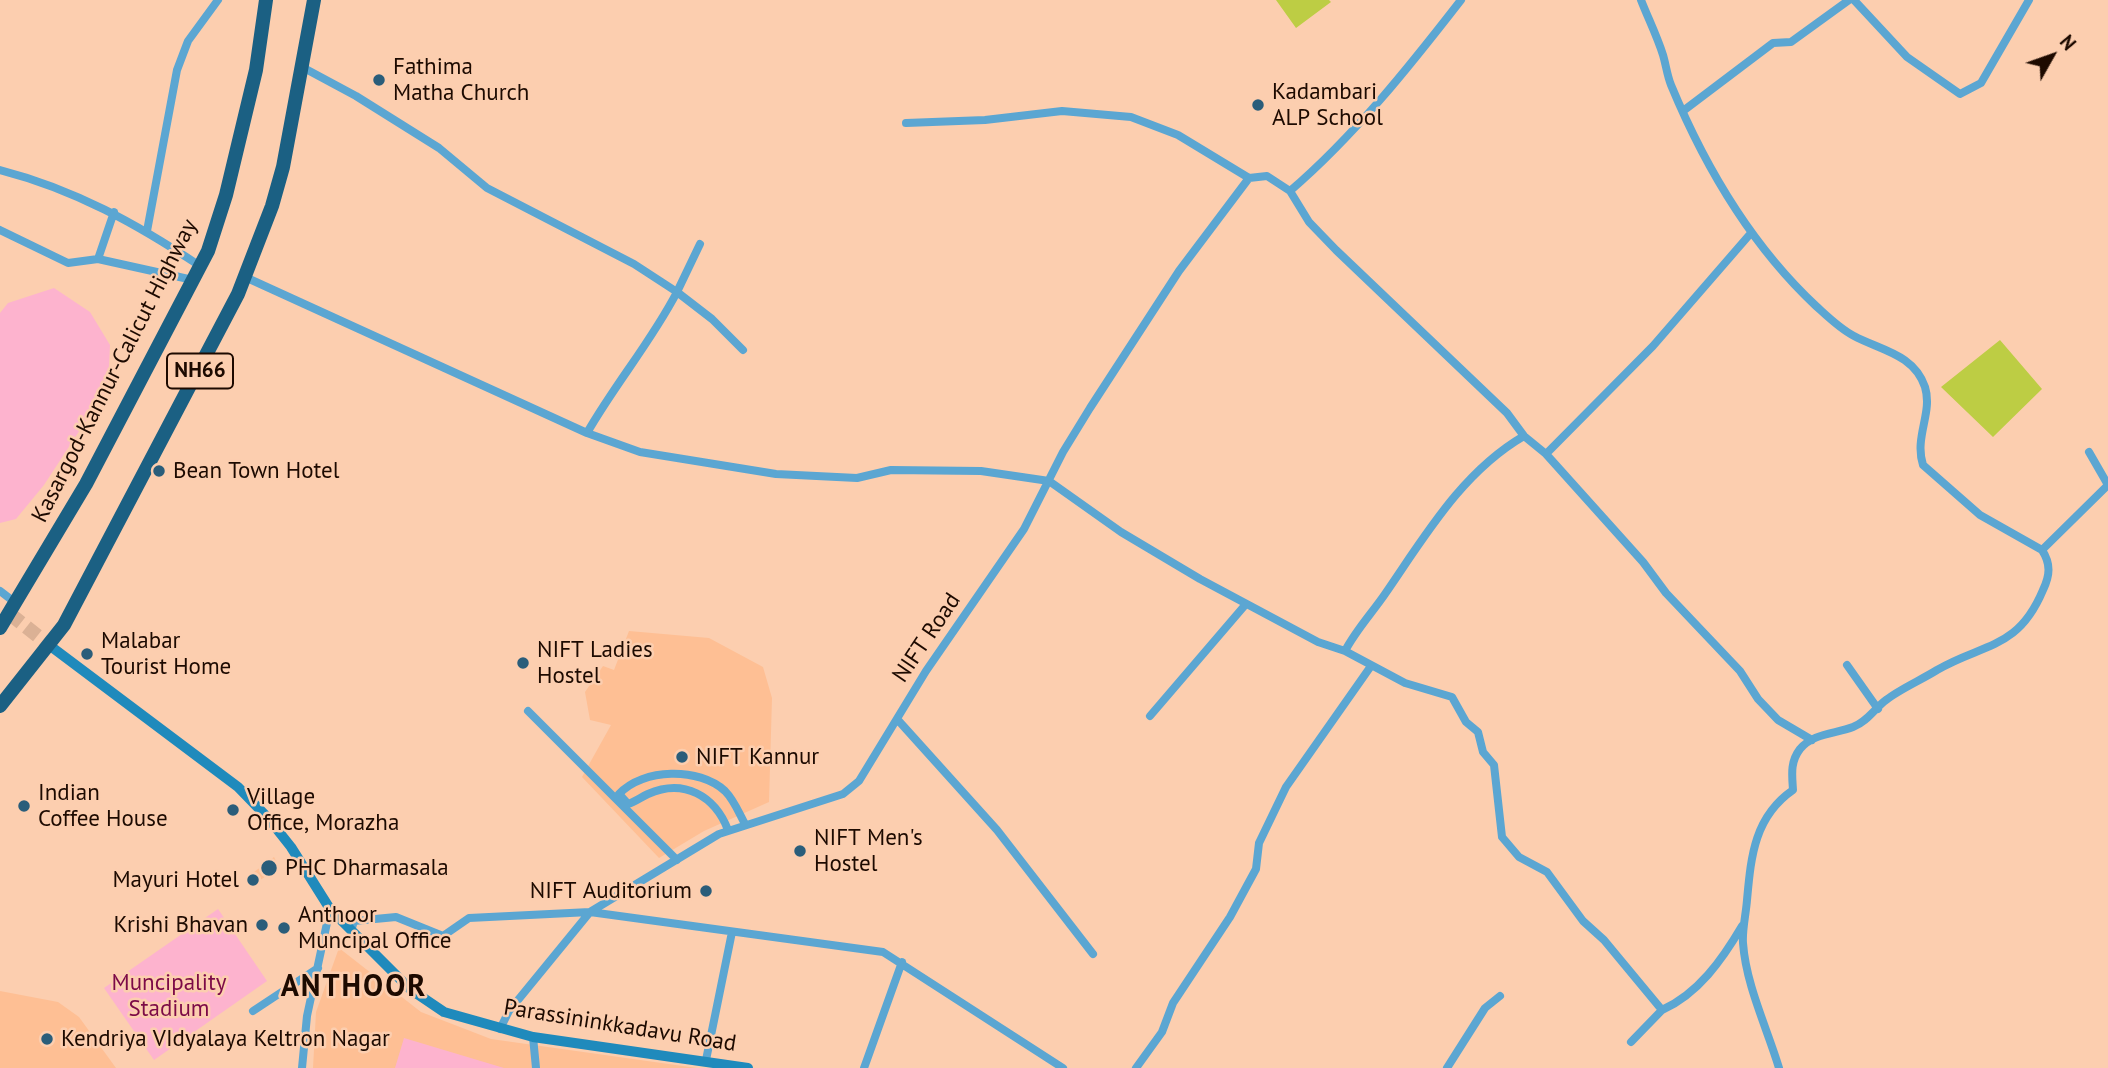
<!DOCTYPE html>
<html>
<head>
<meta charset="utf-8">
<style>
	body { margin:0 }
	#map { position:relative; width:2108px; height:1068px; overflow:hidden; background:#fcceaf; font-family:"PT Sans",sans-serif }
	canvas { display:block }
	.north { position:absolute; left:2017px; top:21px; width:70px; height:70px; -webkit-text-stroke:5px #fcceaf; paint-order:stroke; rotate:50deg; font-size:19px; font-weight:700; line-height:28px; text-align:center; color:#1d0a00 }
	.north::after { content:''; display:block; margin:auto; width:24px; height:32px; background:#1d0a00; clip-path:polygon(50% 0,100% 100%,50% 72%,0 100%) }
</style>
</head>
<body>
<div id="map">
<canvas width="2108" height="1068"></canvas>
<div class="north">N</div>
</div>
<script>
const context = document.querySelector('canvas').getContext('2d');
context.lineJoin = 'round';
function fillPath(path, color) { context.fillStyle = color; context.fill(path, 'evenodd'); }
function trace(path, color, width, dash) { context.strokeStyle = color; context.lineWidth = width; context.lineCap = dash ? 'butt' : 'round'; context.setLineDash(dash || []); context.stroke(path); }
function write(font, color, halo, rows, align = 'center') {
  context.font = font + ' "PT Sans",sans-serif'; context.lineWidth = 5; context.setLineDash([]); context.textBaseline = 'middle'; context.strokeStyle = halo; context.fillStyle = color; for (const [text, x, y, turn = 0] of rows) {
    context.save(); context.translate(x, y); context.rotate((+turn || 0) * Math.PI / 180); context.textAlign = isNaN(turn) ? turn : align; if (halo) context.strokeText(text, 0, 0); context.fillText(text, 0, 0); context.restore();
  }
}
const built = new Path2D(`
	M629,631L709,638L763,667L772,698L769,802L704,831L659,858L582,777L611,725L590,720L585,692L603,666L614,670Z
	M274,857L279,867L259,881L250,875Z
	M339,948L421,1012L491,1039L697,1068H313L316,1012Z
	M0,991L58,1002L79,1017L116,1068H0Z`);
const green = new Path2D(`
	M54,288L90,312L110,345L108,387L44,485L16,519L0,523V313L8,303Z
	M218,909L267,981L154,1060L104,988Z
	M404,1038L504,1068H395Z`);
const water = new Path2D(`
	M1276,0H1329L1331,2L1296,28Z
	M2000,340L2042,389L1993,437L1941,387Z`);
const highwayTunnel = new Path2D(`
	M10,614L49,645`);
const street = new Path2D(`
	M1641,0C1648,18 1657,36 1663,55C1666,65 1667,75 1671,85C1705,167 1752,246 1816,306C1827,316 1840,329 1854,336C1880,350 1914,354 1925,387C1933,413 1914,437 1923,465L1980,515L2042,550C2051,564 2050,575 2043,590C2018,650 1983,643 1937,670C1921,680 1900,689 1886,700C1874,709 1868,721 1853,727C1835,734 1813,733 1800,749C1790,762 1792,775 1793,790C1754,817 1751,857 1747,900C1746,914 1742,930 1743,943C1746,985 1767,1028 1779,1068
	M1854,0L1907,57L1960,94L1981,83L2029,0
	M302,67L356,96L439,148L487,188L634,264L677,292L700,244
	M1683,111L1773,43L1791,42L1849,0
	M906,123L985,120L1062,111L1131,117L1178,135L1249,178
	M0,170C74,189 137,224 200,266
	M1290,191C1354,136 1409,67 1461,0
	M0,230L68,263L98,259L114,212
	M147,231L177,70L188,41L218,0
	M98,259L193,280
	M245,277L587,433C615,384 651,342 677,292L712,319L743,350
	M587,433L640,452L776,474L857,478L891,470L981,471L1049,481L1121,532L1200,579L1318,642L1345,651
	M1524,436C1462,472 1425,536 1385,594C1372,613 1356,630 1345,651L1405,683L1452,697L1466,722L1478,732L1483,752L1494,765L1502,837L1519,857L1547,872L1583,921L1604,940L1662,1010C1698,994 1722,960 1742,926
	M2089,452L2108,485
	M1546,454L1653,346L1751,233
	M2042,550L2108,485
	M0,591L17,604
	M1847,665L1878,709
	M528,711L677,860
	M1150,716L1246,604
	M897,719L997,830L1093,954
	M728,830C715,796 684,778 648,794C641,797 635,802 628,804L619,794C643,768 699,767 725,791C734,800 739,813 745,824
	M351,931L354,921L396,917L443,936L469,918L590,912L883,952L1063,1068
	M253,1011L318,968
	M500,1029L509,1011L590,912L719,834L843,794L859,781L926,671L1024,529L1063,452L1090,408L1179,271L1249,178L1267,176L1290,191L1309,222L1336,250L1507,413L1524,436L1546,454L1643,562L1666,593L1740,671L1758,699L1778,720L1812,740
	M533,1037L536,1068
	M1631,1042L1662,1010
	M706,1060L732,932
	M302,1068L307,1016L330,909
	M864,1068L902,962
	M1136,1068L1162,1032L1173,1003L1230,917L1256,869L1259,843L1286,787L1371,666
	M1447,1068L1485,1008L1500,996`);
const secondary = new Path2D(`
	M49,645L238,787L268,818L291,847L330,909L410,989L444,1012L533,1037L748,1068`);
const highway = new Path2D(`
	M0,628L86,484L208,251L226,195L256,70L266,0
	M0,706L64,625L238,294L272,206L283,167L314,0`);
const markers = [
	[379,80,7,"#2a5d7a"],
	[1258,105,7,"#2a5d7a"],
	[159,471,7,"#2a5d7a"],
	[87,654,7,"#2a5d7a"],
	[523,663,7,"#2a5d7a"],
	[682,757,7,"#2a5d7a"],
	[24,806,7,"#2a5d7a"],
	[233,810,7,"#2a5d7a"],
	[800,851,7,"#2a5d7a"],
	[269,868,9,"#2a5d7a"],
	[253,880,7,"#2a5d7a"],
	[706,891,7,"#2a5d7a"],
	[262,925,7,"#2a5d7a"],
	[284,928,7,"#2a5d7a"],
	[47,1039,7,"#2a5d7a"]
];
const shields = [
	[200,371,66]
];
const shieldNames = [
	["NH66",200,371]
];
const poiNames = [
	["Fathima",393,67],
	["Matha Church",393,93],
	["Kadambari",1272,92],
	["ALP School",1272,118],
	["Bean Town Hotel",173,471],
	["Malabar",101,641],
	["Tourist Home",101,667],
	["NIFT Ladies",537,650],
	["Hostel",537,676],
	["NIFT Kannur",696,757],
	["Indian",38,793],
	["Coffee House",38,819],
	["Village",247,797],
	["Office, Morazha",247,823],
	["NIFT Men's",814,838],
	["Hostel",814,864],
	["PHC Dharmasala",285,868],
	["Mayuri Hotel",239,880,"right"],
	["NIFT Auditorium",692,891,"right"],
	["Anthoor",298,915],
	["Muncipal Office",298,941],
	["Krishi Bhavan",248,925,"right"],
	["Kendriya VIdyalaya Keltron Nagar",61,1039]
];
const streetNames = [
	["Kasargod-Kannur-Calicut Highway",115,371,-63],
	["NIFT Road",927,638,-56],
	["Parassininkkadavu Road",620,1026,9]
];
const parkNames = [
	["Muncipality",169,983],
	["Stadium",169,1009]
];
const districtNames = [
	["ANTHOOR",354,987]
];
fillPath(built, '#febf94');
fillPath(green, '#fdb3ce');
fillPath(water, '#bdcd44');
trace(highwayTunnel, '#dbb195', 14, [14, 7]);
trace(street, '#5ba6d2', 8);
trace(secondary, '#1f8abc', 10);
trace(highway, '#1b6083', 14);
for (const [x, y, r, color] of markers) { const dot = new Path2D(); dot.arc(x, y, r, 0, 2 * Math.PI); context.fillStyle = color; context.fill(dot); trace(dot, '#fcceaf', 2.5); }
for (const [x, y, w] of shields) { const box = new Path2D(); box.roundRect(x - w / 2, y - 17.5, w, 35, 5); context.fillStyle = '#fcceaf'; context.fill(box); trace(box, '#1d0a00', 2); }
write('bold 21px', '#1d0a00', null, shieldNames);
write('23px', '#1d0a00', '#fcceaf', poiNames, 'left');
write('23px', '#1d0a00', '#fcceaf', streetNames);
write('23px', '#7c0a47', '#fcceaf', parkNames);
context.letterSpacing = '2px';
write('bold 30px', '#1d0a00', '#fcceaf', districtNames);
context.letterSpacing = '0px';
</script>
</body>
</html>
